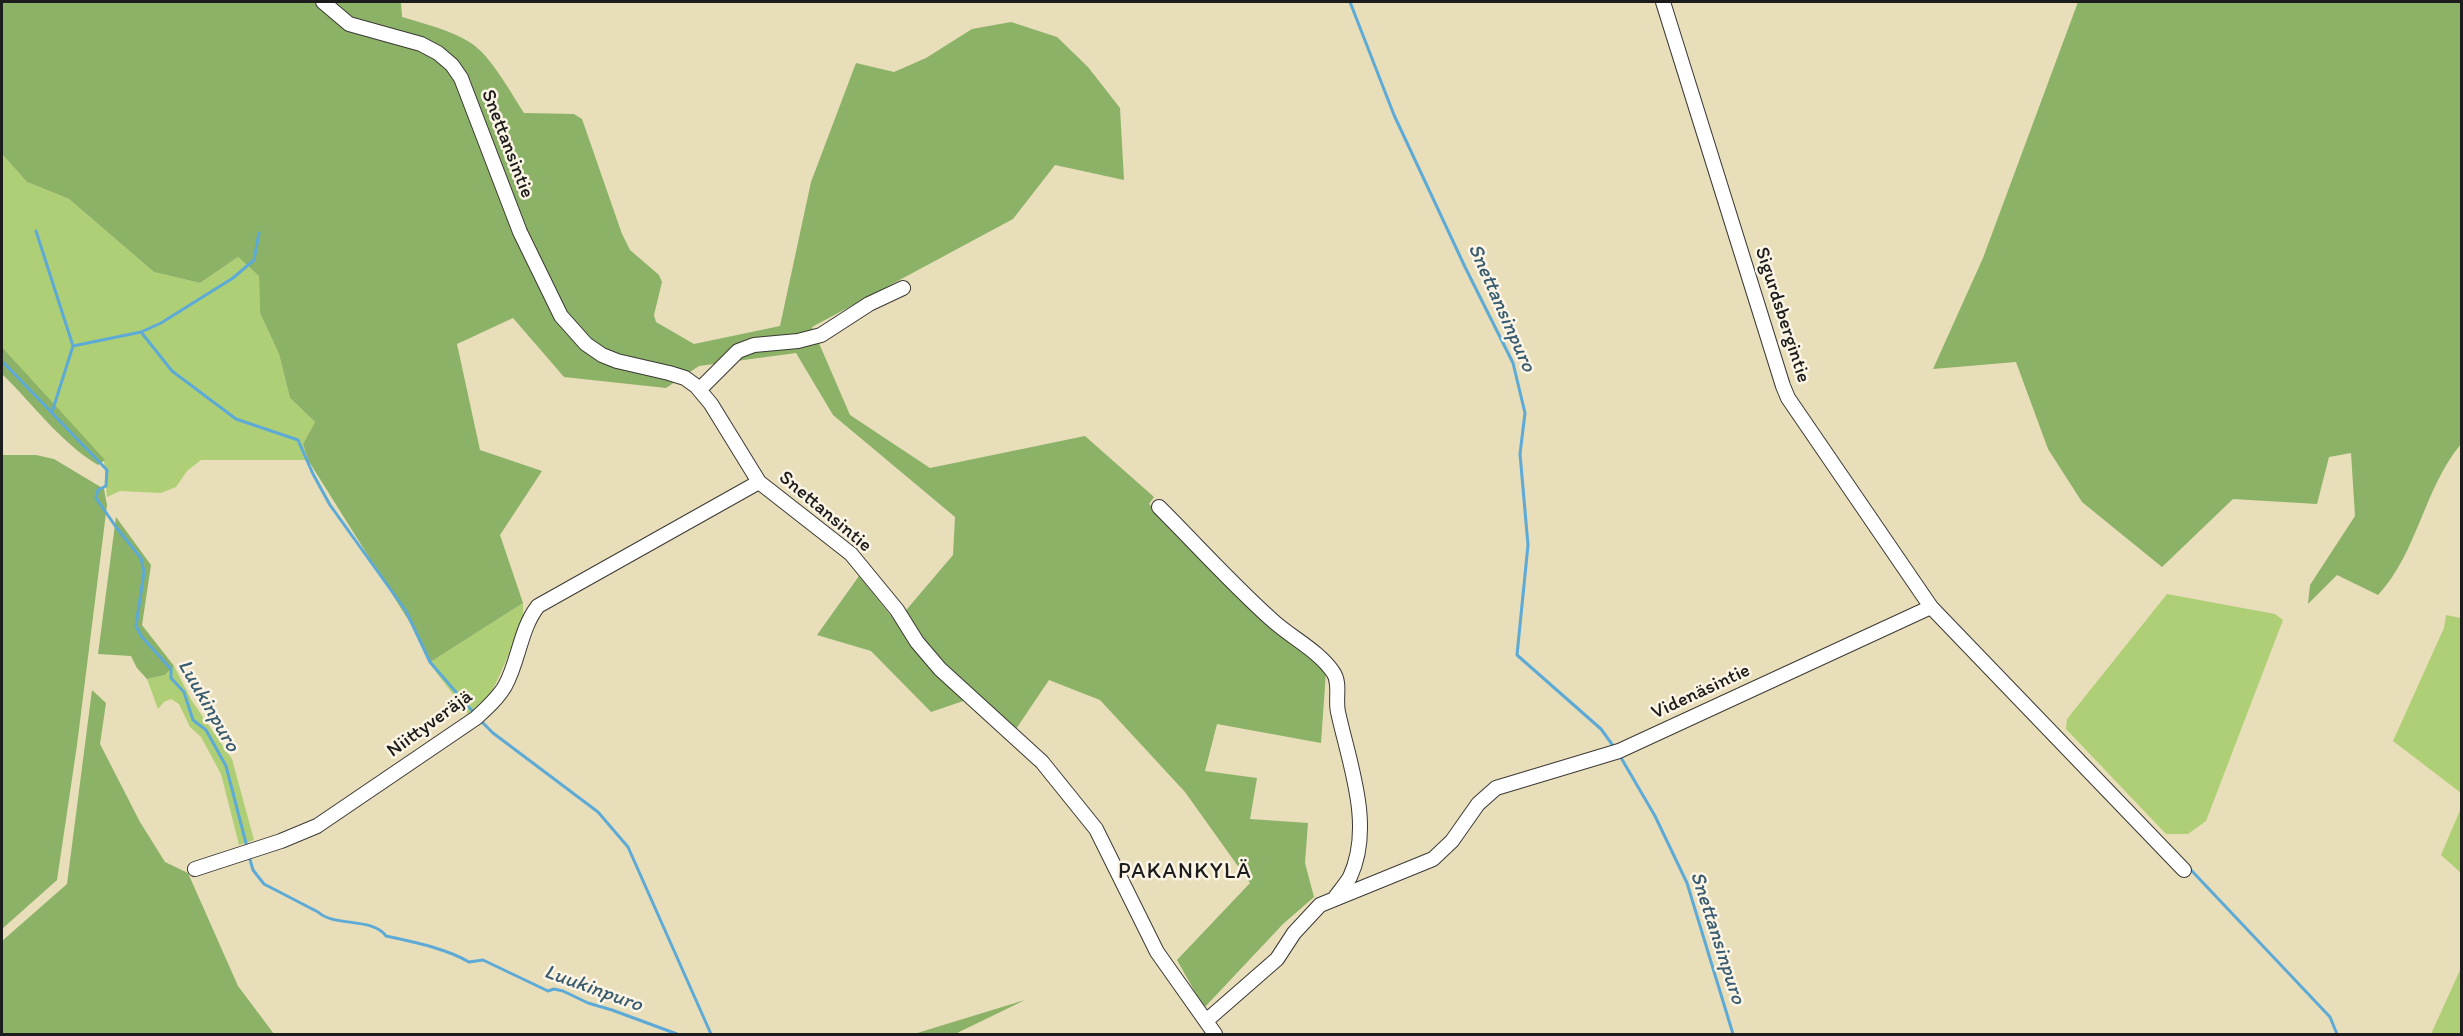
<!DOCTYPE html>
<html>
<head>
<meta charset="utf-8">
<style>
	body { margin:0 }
	#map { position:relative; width:2463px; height:1036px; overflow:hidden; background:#e8deba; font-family:Itim,sans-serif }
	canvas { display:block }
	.frame { position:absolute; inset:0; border:3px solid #1c1c1c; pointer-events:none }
</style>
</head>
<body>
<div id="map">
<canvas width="2463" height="1036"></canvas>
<div class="frame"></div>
</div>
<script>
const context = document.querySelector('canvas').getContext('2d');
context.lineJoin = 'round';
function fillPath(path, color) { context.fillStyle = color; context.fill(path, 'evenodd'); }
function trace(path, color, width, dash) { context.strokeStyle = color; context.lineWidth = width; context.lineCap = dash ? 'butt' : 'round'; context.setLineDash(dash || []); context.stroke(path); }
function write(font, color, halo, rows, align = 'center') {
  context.font = font + ' Itim,sans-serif'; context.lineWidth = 5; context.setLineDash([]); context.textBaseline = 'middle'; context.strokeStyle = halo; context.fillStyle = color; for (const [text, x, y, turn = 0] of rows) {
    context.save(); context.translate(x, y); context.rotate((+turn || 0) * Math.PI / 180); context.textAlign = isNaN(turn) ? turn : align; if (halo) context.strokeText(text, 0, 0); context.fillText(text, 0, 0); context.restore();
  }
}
const green = new Path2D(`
	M2,154L27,182L69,199L154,272L200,283L238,257L259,276L260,313L279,354L290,398L315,422L303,444L308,460H201L187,471L176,487L161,493L120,491L107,497L104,460L2,347Z
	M2167,594L2275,614L2283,620L2206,821L2188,834H2166L2066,729L2067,719Z
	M523,603V622L497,681L489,696L468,714L429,663Z
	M2446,615L2461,618V793L2393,741L2444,628Z
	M174,666L192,701L232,759L254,840L239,845L221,774L201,737L190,727L179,704L171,699L164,702L158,709L147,679L165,675Z
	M2461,808L2462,873H2461L2441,855Z
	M2461,968V1034H2431Z`);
const forest = new Path2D(`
	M2,2H401L402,17C425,24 451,30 471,43C491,56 511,93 524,113L574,114L582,119L622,234L630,250L659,275L662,282L654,315L656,322L694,344L780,326L811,182L856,63L894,72L926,58L972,29L1011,22L1057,37L1088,67L1120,108L1124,180L1055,165L1013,219L812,327L850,415L930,468L1085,436L1154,497L1149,504L1252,604L1307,652L1326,672L1321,743L1217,724L1205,771L1257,778L1250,819L1308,823L1305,863L1314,897L1283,924L1204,1008L1177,960L1250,883L1185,792L1100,700L1049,680L1016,729L978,696L931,712L871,651L817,635L859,576L896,622L953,555L955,517L833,415L796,353L699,366L666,388L564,377L513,318L457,344L480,450L542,471L500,535L523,603L429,663L419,637L308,460L303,444L315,422L290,398L279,354L260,313L259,276L238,257L200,283L154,272L69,199L27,182L2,154Z
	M2078,2H2461V444C2424,488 2417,554 2378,595L2337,575L2308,604L2310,585L2355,516L2351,453L2329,457L2317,504L2233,499L2162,567L2082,502L2048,449L2016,362L1933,369L1983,258Z
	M2,347L105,460L98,465C60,442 33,404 2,374Z
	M2,455H36L54,459L104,489L107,505L77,745L57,880L2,929Z
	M116,517L151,565L142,625L174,666L165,675L147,679L137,668L131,656L98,654Z
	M92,690L106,703L100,744L140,822L165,862L188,873L238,986L274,1034H2V941L67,884Z
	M1025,1000L955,1034H914Z`);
const stream = new Path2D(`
	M1350,2L1394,115L1465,267L1513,363L1525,413L1520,454L1528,545L1517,655L1601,729L1614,747
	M36,231L73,346
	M141,332L172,371L236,419L298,440L313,474L330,505L406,611L430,662L474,713
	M2,361L107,470L106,486L98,490L96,498L116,527L141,558L144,572L136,626L142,637L171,669V678L184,692L193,720L206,730L226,766L247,847
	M52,412L73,346L141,332L161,323L233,278L254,260L259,233
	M481,721L493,733L598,812L628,847L711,1034
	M1620,756L1655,816L1687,883L1733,1034
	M249,856L253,870L264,884L318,912C334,927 372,917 386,936C413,942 445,948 469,962L483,960L548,991L554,989L563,991L588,1003L612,1010L677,1034
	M2191,870L2330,1017L2337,1034`);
const minor = new Path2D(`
	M323,2L349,24L421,44L438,53L452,65L461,78L520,232L561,316L586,344L602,355L617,361L669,373L685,378L696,386L711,404L759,482L851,554L897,610L917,642L940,669L1042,762L1096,829L1157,952L1215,1034
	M1663,2L1783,386L1788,398L1931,607
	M700,389L738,351L754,345L798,341L821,335L869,304L903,288
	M1159,507C1196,544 1232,584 1271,619C1290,637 1318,650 1333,672C1341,683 1335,699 1338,712C1349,763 1374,826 1350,877C1346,884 1339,892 1334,899
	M195,869L281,841L317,826L476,718C487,708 498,698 505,686C519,661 520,629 538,606L759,482
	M1206,1021L1277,959L1294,933L1320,905L1433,859L1452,841L1478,804L1496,788L1619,751L1931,607L2184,870`);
const streetNames = [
	["Snettansintie",507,144,69],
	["Sigurdsbergintie",1782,315,72],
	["Snettansintie",825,512,40],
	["Videnäsintie",1701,692,-25],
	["Niittyveräjä",430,724,-36]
];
const waterNames = [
	["Snettansinpuro",1501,308,66],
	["Luukinpuro",208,706,60],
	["Snettansinpuro",1717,938,72],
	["Luukinpuro",593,989,20]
];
const quarterNames = [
	["PAKANKYLÄ",1185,872]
];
fillPath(green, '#afcf76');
fillPath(forest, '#8bb267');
trace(stream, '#5daad6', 3);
trace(minor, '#3b3934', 16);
trace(minor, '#fff', 14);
write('20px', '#1c1c1c', '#fcf5e5', streetNames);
write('italic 21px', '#395c70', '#fcf5e5', waterNames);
context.letterSpacing = '1.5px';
write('22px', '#1c1c1c', '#fcf5e5', quarterNames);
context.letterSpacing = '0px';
</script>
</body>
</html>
